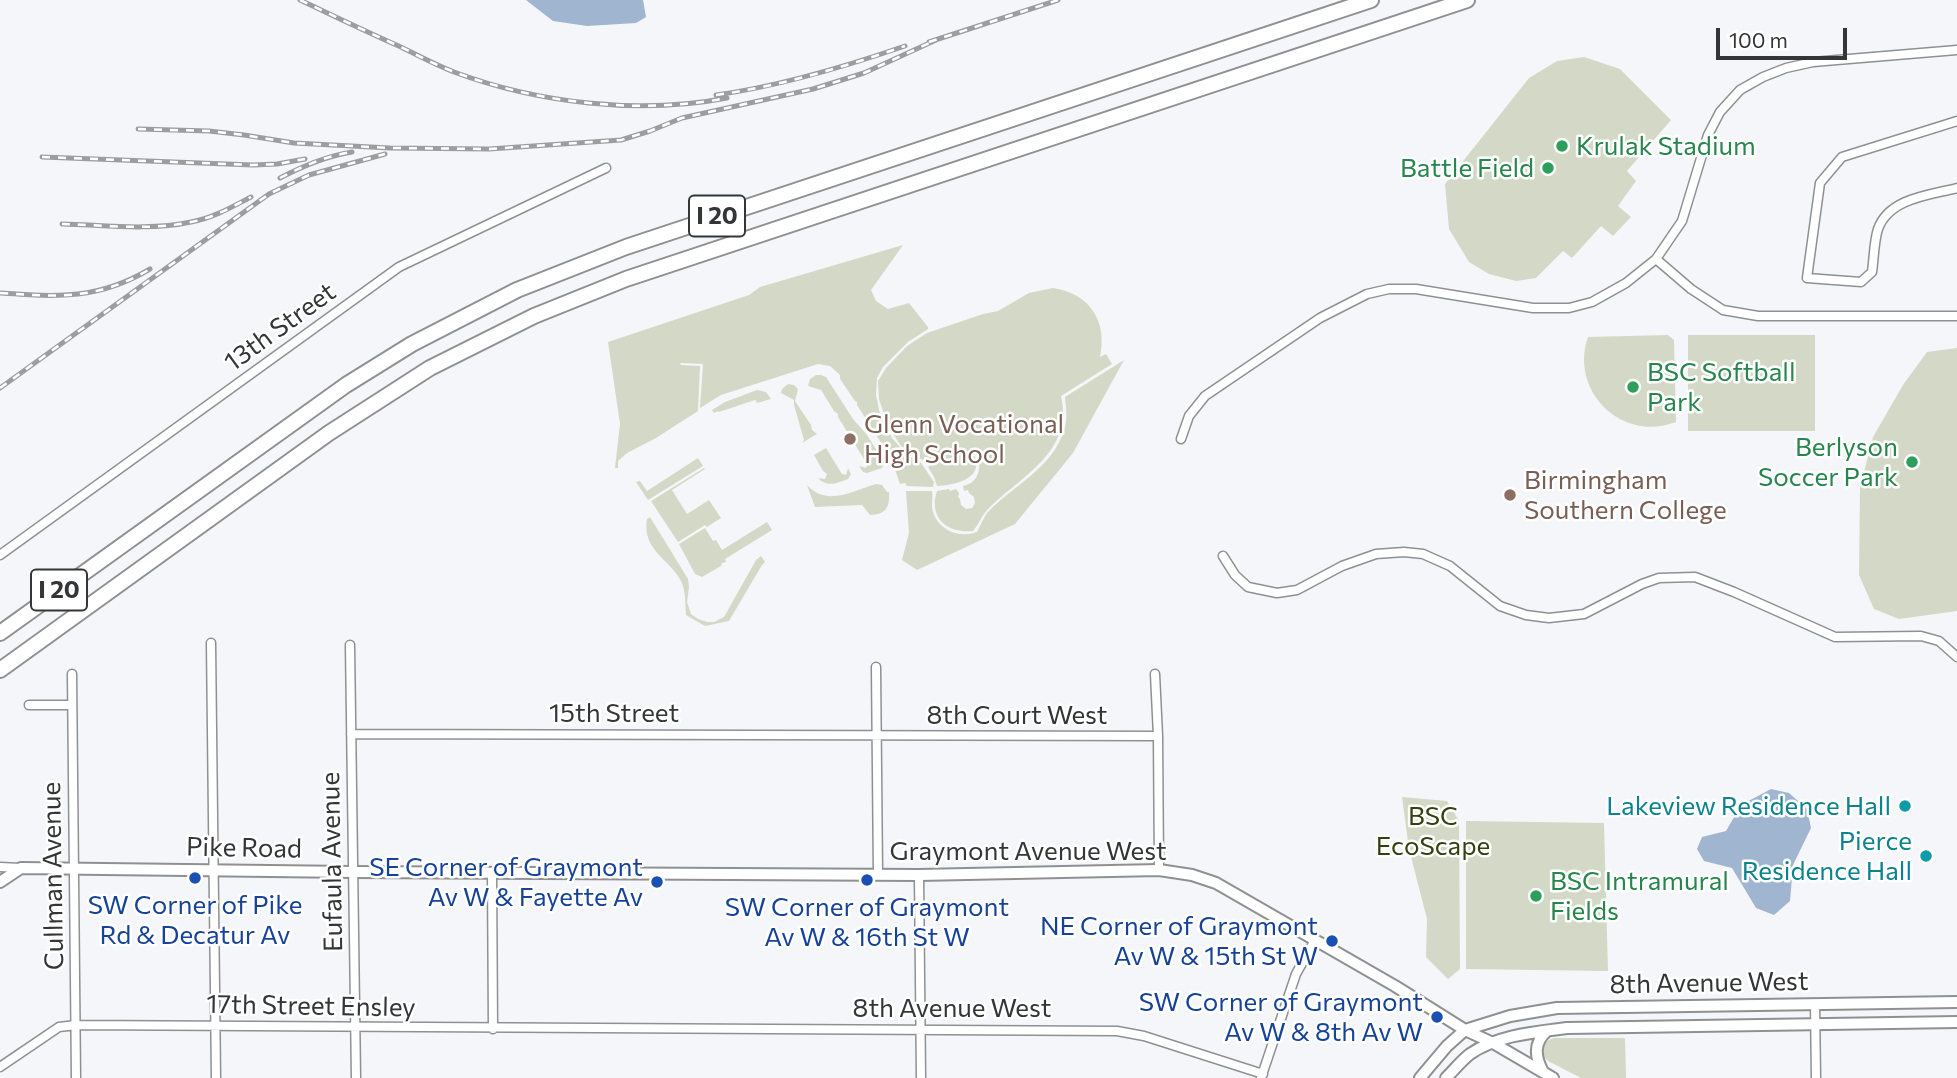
<!DOCTYPE html>
<html>
<head>
<meta charset="utf-8">
<style>
	body { margin:0 }
	#map { position:relative; width:1957px; height:1078px; overflow:hidden; background:#f5f6f9; font-family:Commissioner,sans-serif }
	canvas { display:block }
	.scale { position:absolute; left:1716px; top:28px; width:131px; height:32px; box-sizing:border-box; border:4px solid #343536; border-top:0; padding-left:9px; font-size:21px; line-height:24px; white-space:nowrap; color:#343536; -webkit-text-stroke:5px #fff; paint-order:stroke }
</style>
</head>
<body>
<div id="map">
<canvas width="1957" height="1078"></canvas>
<div class="scale">100 m</div>
</div>
<script>
const context = document.querySelector('canvas').getContext('2d');
context.lineJoin = 'round';
function fillPath(path, color) { context.fillStyle = color; context.fill(path, 'evenodd'); }
function trace(path, color, width, dash) { context.strokeStyle = color; context.lineWidth = width; context.lineCap = dash ? 'butt' : 'round'; context.setLineDash(dash || []); context.stroke(path); }
function write(font, color, halo, rows, align = 'center') {
  context.font = font + ' Commissioner,sans-serif'; context.lineWidth = 5; context.setLineDash([]); context.textBaseline = 'middle'; context.strokeStyle = halo; context.fillStyle = color; for (const [text, x, y, turn = 0] of rows) {
    context.save(); context.translate(x, y); context.rotate((+turn || 0) * Math.PI / 180); context.textAlign = isNaN(turn) ? turn : align; if (halo) context.strokeText(text, 0, 0); context.fillText(text, 0, 0); context.restore();
  }
}
const green = new Path2D(`
	M1584,57L1620,69L1671,120L1627,171L1636,181L1618,206L1631,217L1613,236L1601,226L1572,258L1563,251L1536,278L1516,281L1489,274L1469,262L1449,229L1445,184L1529,78L1557,61Z
	M903,245L871,290L876,301L888,309L909,303L928,327V329L908,342L883,367L877,378L876,395L880,414L892,438L906,454L921,463L934,482L933,487L907,486L905,483L900,484L889,452H887L857,405V402L855,401L840,379V375L830,366L818,364L721,395L700,408L703,364L680,363L681,365L700,366L698,411L656,438L627,453L618,461V468H615L620,424L608,342L749,295L760,287Z
	M1053,288C1089,293 1108,321 1100,357L1106,354L1112,364L1061,396C1074,452 1021,476 988,509C982,515 979,524 973,531C947,534 928,517 937,491L949,489L950,491L956,489L959,493L958,497L960,499L961,505L966,509L972,508L975,503L974,497L969,493L968,490L964,491L963,486C981,482 980,467 979,452L978,449L970,454L975,457C983,480 953,485 937,486L934,477L928,467L933,463L918,458L908,452L901,446L888,426L879,399L878,381L886,368L907,346L927,333L983,314L998,311L1029,293Z
	M1668,335L1674,340L1676,422C1622,443 1569,391 1588,337Z
	M1688,335H1815V431H1688Z
	M1957,348V611L1899,619L1874,609L1859,575L1860,488L1873,437L1903,385L1927,352Z
	M1124,360L1073,453L1015,524L917,570L902,560L909,533L906,491H932C933,495 932,502 932,507C935,529 958,539 977,532C980,526 983,519 987,513C1012,486 1053,468 1064,430C1068,419 1066,408 1065,397Z
	M816,375H821L826,377L853,419L867,435L884,462L882,468L867,473L863,472L859,466L866,468L867,464L838,417V414L834,411L821,390L808,386L810,379Z
	M788,384L794,385L798,389L795,401L811,425L812,430L817,434L802,443L804,440L794,405V400L781,393L782,389Z
	M757,390L766,392L771,399L757,403L755,399V400L719,412L718,411L714,413L712,410L725,402Z
	M826,448L842,474L846,475L848,468L851,474L848,479C837,483 827,488 818,478L825,479L827,474L823,471L814,455Z
	M698,458L703,466L648,500L636,482L640,481L647,491Z
	M704,468L705,469L672,490L687,514L709,500L721,518L707,527L705,525L678,542L651,501Z
	M876,484L882,485L887,492H889C890,508 886,514 870,515L862,505L815,507L807,485C827,507 852,491 876,484Z
	M650,517L688,579L689,587L687,602L691,614L698,619L707,622H714L724,617L756,560L761,556L765,562L762,565L729,621L705,626L686,615C685,604 686,591 681,581C669,558 642,551 647,519Z
	M767,522L772,530L725,559L726,562L722,563L721,566L702,577L695,574L679,544L705,528L713,541L716,540L722,550Z
	M1402,797L1447,801L1459,821L1460,969L1448,979L1426,957L1427,919L1409,849Z
	M1466,821L1604,823L1608,971L1466,969Z
	M1554,1038H1625L1626,1078H1581L1548,1061L1544,1057C1542,1047 1544,1041 1554,1038Z`);
const water = new Path2D(`
	M526,0H643L646,17L636,23L587,26L553,21Z
	M1771,789L1789,793L1807,809L1811,828L1793,865L1790,901L1774,915L1756,908L1732,868L1704,861L1697,849L1702,837L1726,831L1741,805Z`);
const street = new Path2D(`
	M1957,121L1842,157L1820,183L1807,278L1861,282L1872,272C1874,258 1874,241 1878,229C1889,198 1930,195 1957,188
	M1656,259L1691,289L1723,310L1758,316H1957
	M1181,439L1189,416L1205,396L1320,318L1367,294L1389,289H1416L1533,308H1569L1592,302L1626,283L1656,259L1682,221L1708,135L1720,112L1740,90L1763,77L1786,68L1813,62L1957,50
	M0,555L399,267L606,168
	M1223,556L1235,575L1248,587L1277,593L1297,590L1342,566L1376,554L1404,552L1423,554L1450,566L1500,606L1526,615L1549,618L1584,614L1642,584L1659,578L1695,577L1734,592L1835,637L1921,636L1939,641L1957,657
	M211,643L216,1078
	M350,645L356,1078
	M876,667L878,875
	M72,674L76,1078
	M1155,674L1158,736L1159,870
	M29,705H72
	M351,734L1158,736
	M0,867L21,868
	M492,873L493,1029
	M919,875L921,1078
	M1815,1004L1816,1078
	M0,1067L59,1027L76,1025L1117,1031L1144,1036L1263,1074
	M1261,1078L1296,974L1315,940`);
const secondary = new Path2D(`
	M0,882L21,868L352,872L919,875L1159,870L1192,875L1216,883L1395,986L1465,1030L1493,1043L1553,1078
	M1543,1072C1535,1057 1533,1043 1547,1031
	M1420,1078L1447,1046L1465,1030L1510,1016L1557,1008L1957,1002
	M1446,1078C1454,1070 1461,1061 1470,1054C1497,1035 1536,1032 1567,1028L1957,1022`);
const highway = new Path2D(`
	M0,633L346,385L412,344L517,290L626,247L1371,0
	M0,670L329,433L430,368L534,316L626,279L1467,0`);
const rail = new Path2D(`
	M300,0C334,16 367,32 401,47C419,56 436,65 454,72C537,103 639,115 727,98
	M929,42L1058,0
	M716,95C781,86 844,67 905,46
	M138,129L209,131L244,135L294,143L390,148L489,149L621,140L650,131L682,118L813,89L864,73L936,40
	M42,157L253,165L277,164L305,159
	M280,178C303,166 326,156 352,152
	M62,224C104,225 149,231 191,222C213,218 232,207 251,197
	M0,293C58,297 98,300 150,269
	M0,388L269,194L309,175L385,154`);
const markers = [
	[1562,146,7,"#2e9e5b"],
	[1548,168,7,"#2e9e5b"],
	[1633,387,7,"#2e9e5b"],
	[850,439,7,"#8d6e63"],
	[1912,462,7,"#2e9e5b"],
	[1510,495,7,"#8d6e63"],
	[1905,806,7,"#0f9aa8"],
	[1926,856,7,"#0f9aa8"],
	[195,878,7,"#1a4fb4"],
	[867,880,7,"#1a4fb4"],
	[657,882,7,"#1a4fb4"],
	[1536,896,7,"#2e9e5b"],
	[1332,941,7,"#1a4fb4"],
	[1437,1017,7,"#1a4fb4"]
];
const shields = [
	[717,216,56],
	[59,590,56]
];
const shieldNames = [
	["I 20",717,216],
	["I 20",59,590]
];
const leisureNames = [
	["Krulak Stadium",1576,146],
	["Battle Field",1534,168,"right"],
	["BSC Softball",1647,372],
	["Park",1647,402],
	["Berlyson",1898,447,"right"],
	["Soccer Park",1898,477,"right"],
	["BSC Intramural",1550,881],
	["Fields",1550,911]
];
const streetNames = [
	["13th Street",280,327,-36],
	["15th Street",614,713],
	["8th Court West",1017,715],
	["Pike Road",244,848,1],
	["Graymont Avenue West",1028,851],
	["Eufaula Avenue",332,862,-91],
	["Cullman Avenue",53,876,-91],
	["8th Avenue West",1709,983,-1],
	["17th Street Ensley",311,1006,1],
	["8th Avenue West",952,1008]
];
const educationNames = [
	["Glenn Vocational",864,424],
	["High School",864,454],
	["Birmingham",1524,480],
	["Southern College",1524,510]
];
const cultureNames = [
	["Lakeview Residence Hall",1891,806],
	["Pierce",1912,841],
	["Residence Hall",1912,871]
];
const parkNames = [
	["BSC",1433,816],
	["EcoScape",1433,846]
];
const transitNames = [
	["SE Corner of Graymont",643,867],
	["Av W & Fayette Av",643,897],
	["SW Corner of Pike",195,905,"center"],
	["Rd & Decatur Av",195,935,"center"],
	["SW Corner of Graymont",867,907,"center"],
	["Av W & 16th St W",867,937,"center"],
	["NE Corner of Graymont",1318,926],
	["Av W & 15th St W",1318,956],
	["SW Corner of Graymont",1423,1002],
	["Av W & 8th Av W",1423,1032]
];
fillPath(green, '#d3d9c6');
fillPath(water, '#a0b5cf');
trace(street, '#8f9092', 11);
trace(secondary, '#8f9092', 14);
trace(highway, '#8f9092', 18);
trace(street, '#fff', 8);
trace(secondary, '#fff', 10);
trace(highway, '#fff', 14);
trace(rail, '#9c9d9f', 5);
trace(rail, '#fff', 2.5, [8]);
for (const [x, y, r, color] of markers) { const dot = new Path2D(); dot.arc(x, y, r, 0, 2 * Math.PI); context.fillStyle = color; context.fill(dot); trace(dot, '#fff', 2.5); }
for (const [x, y, w] of shields) { const box = new Path2D(); box.roundRect(x - w / 2, y - 20.5, w, 41, 5); context.fillStyle = '#fff'; context.fill(box); trace(box, '#343536', 2); }
write('bold 24px', '#343536', null, shieldNames);
write('26px', '#27864d', '#fff', leisureNames, 'left');
write('26px', '#343536', '#fff', streetNames);
write('26px', '#785e54', '#fff', educationNames, 'left');
write('26px', '#0d838f', '#fff', cultureNames, 'right');
write('26px', '#34410f', '#fff', parkNames);
write('26px', '#164399', '#fff', transitNames, 'right');
</script>
</body>
</html>
